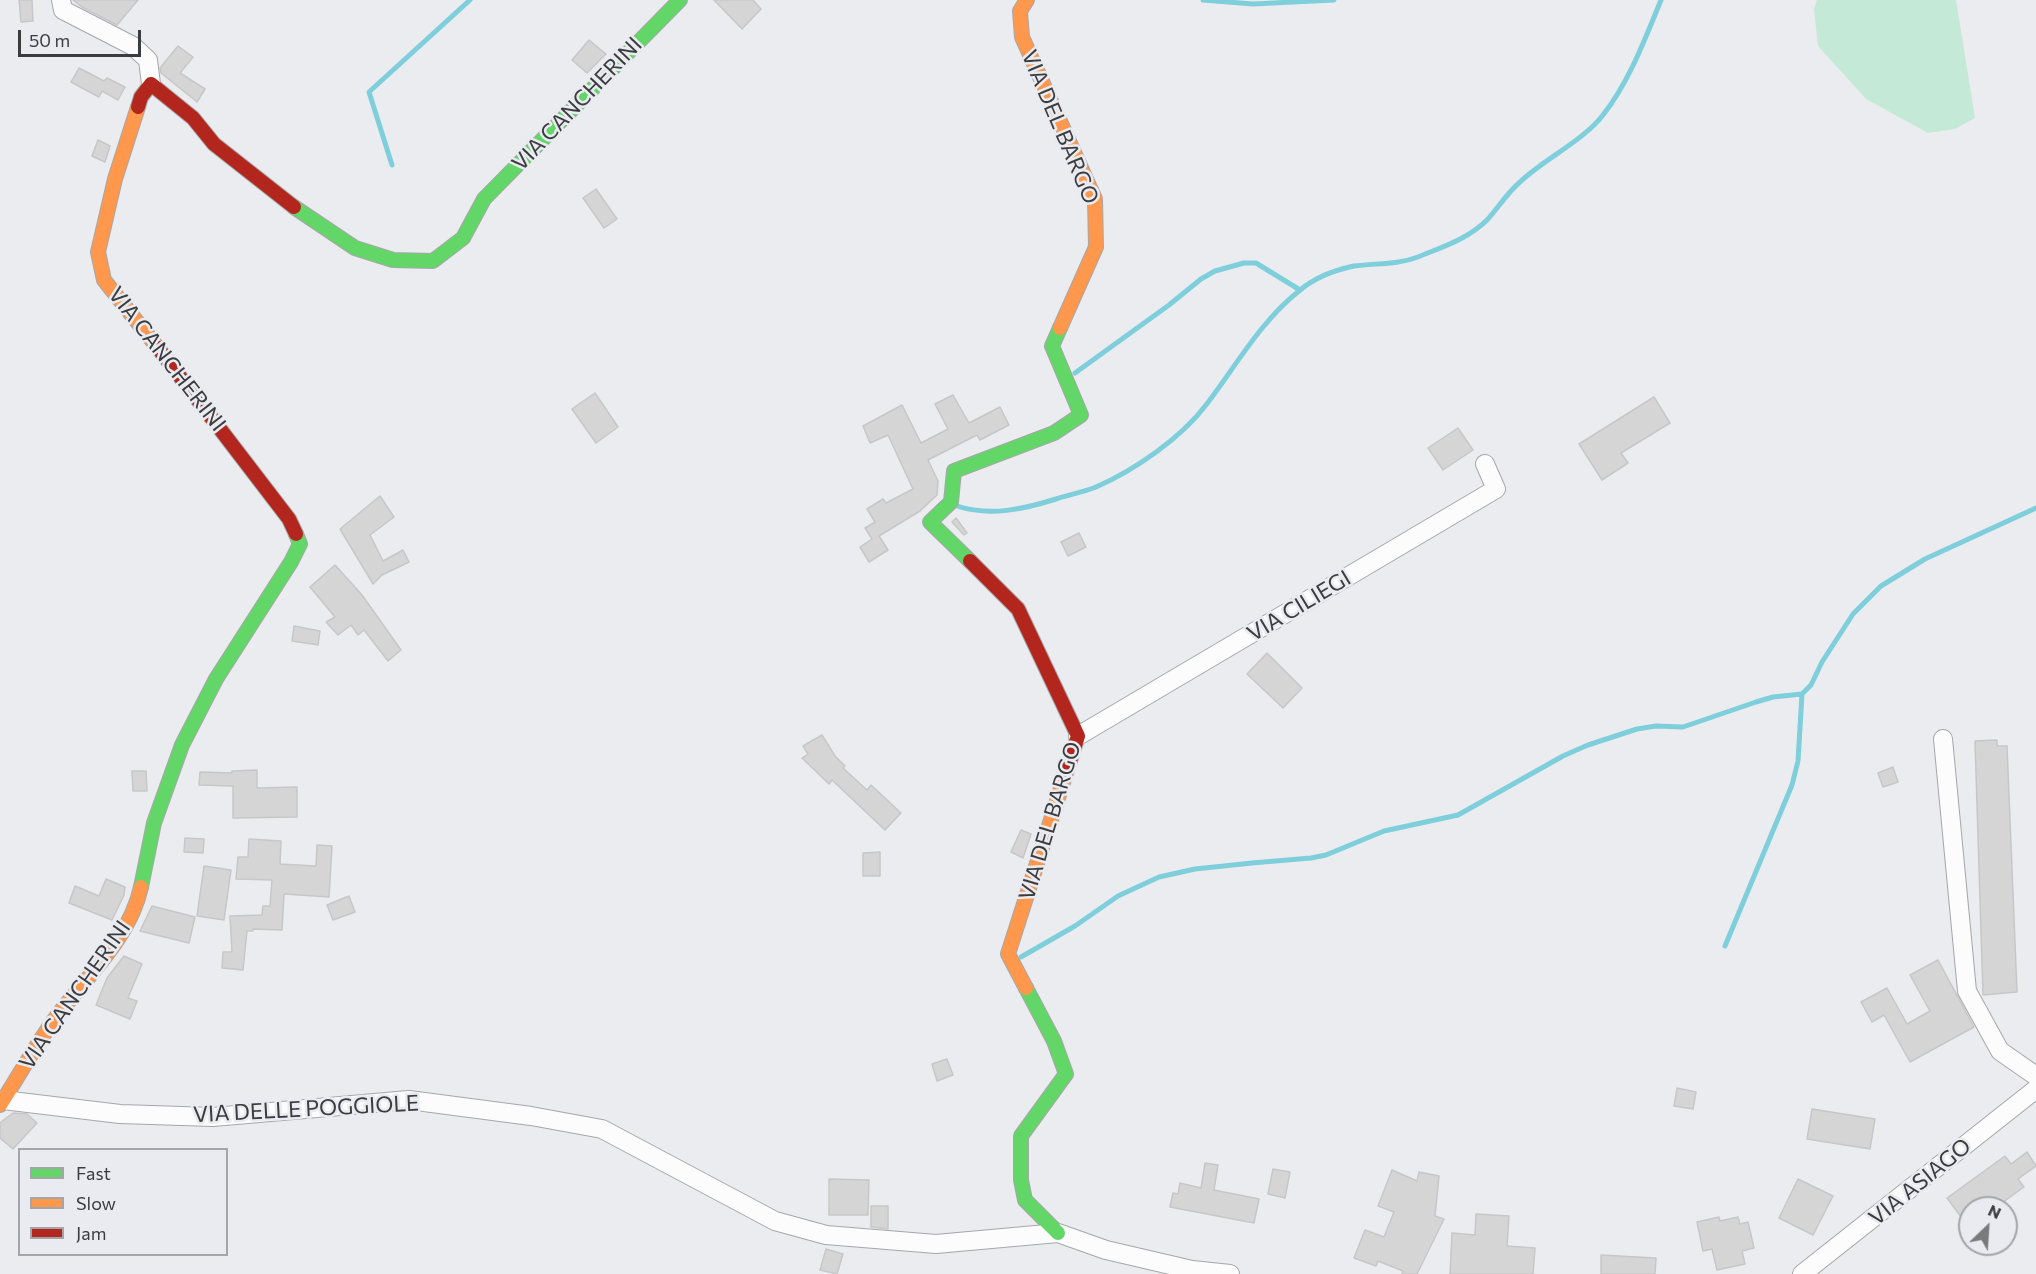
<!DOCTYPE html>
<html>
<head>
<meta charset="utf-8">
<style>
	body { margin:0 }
	#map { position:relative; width:2036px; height:1274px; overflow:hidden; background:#ebecef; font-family:Commissioner,sans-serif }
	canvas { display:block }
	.legend { position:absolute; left:18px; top:1148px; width:210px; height:108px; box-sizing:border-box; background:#e9ebf1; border:2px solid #a3a5a9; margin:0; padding:8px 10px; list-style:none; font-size:18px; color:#3b3c3e }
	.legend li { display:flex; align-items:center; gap:12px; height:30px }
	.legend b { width:30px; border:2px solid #a3a5a9 }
	.north { position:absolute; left:1958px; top:1196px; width:60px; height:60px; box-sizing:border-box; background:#e9ebf1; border:2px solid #a3a5a9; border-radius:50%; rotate:25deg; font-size:16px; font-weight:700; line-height:24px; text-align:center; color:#3b3c3e }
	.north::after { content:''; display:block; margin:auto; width:21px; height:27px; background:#797a7c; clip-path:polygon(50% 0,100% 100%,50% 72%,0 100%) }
	.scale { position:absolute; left:18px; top:30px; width:123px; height:27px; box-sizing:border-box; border:3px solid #3b3c3e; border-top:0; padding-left:8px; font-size:18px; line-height:21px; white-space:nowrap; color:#3b3c3e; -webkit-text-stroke:4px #e9ebf1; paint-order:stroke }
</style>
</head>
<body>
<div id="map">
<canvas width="2036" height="1274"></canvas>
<ul class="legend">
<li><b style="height:8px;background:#63d668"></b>Fast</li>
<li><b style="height:8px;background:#ff974d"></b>Slow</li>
<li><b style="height:8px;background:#b3261e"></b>Jam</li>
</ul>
<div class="north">N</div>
<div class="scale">50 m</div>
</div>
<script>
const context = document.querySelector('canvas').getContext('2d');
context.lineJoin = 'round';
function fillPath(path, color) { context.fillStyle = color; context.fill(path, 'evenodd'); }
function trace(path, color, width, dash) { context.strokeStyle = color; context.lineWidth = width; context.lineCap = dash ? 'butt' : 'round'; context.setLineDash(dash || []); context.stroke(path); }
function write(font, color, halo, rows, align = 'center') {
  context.font = font + ' Commissioner,sans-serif'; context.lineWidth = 5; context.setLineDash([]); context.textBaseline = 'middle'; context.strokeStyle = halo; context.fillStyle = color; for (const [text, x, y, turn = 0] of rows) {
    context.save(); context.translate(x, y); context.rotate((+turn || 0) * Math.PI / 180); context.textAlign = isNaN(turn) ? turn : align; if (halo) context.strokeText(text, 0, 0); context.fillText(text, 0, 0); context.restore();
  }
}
const green = new Path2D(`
	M1817,0H1956L1975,118L1955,129L1928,133L1866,99L1818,46L1814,9Z`);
const stream = new Path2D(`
	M1203,0L1253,4L1334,0
	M392,165L369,92L470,0
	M1075,373L1169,305L1201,279L1215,271L1244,263H1256L1300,290
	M957,506C990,517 1024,509 1056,499C1069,495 1083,492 1096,487C1135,470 1181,438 1206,405C1236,366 1260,322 1299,291C1314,278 1335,270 1354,266C1376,263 1397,265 1418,257C1442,247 1468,239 1487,220C1498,208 1507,193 1520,182C1544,159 1583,141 1603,115C1629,82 1645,39 1661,0
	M1725,946L1792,785L1798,761L1802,694
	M1021,957L1075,926L1118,896L1159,877L1195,869L1252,863L1311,858L1326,855L1384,831L1458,815L1563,756L1588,745L1637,729L1656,726L1683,727L1756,702L1773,697L1802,694L1811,685L1822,662L1853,614L1881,586L1925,559L2036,508`);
const building = new Path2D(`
	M19,0H32L33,21L21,22Z
	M73,0H138L117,25L82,7Z
	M714,0H753L761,9L742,29Z
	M589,40L606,54L587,73L572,60Z
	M178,46L193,57L180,73L205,89L197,102L161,73L160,68Z
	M79,68L104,81L107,78L125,87L118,100L102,91L99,97L71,82Z
	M98,140L110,146L105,162L92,156Z
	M596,189L617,219L604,228L583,198Z
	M595,393L618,427L596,443L572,409Z
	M953,395L969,423L1000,407L1009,425L980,440L977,435L928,460L938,481L937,495L920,511L879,536L888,550L869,562L860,547L872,539L865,528L875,522L867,509L883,499L886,503L913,489L888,435L870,443L863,426L902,405L921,443L948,429L935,404Z
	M1654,397L1670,423L1621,453L1628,463L1602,480L1579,444Z
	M1458,428L1473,450L1443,470L1428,448Z
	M380,496L394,517L370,535L383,561L403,550L409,562L382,575L373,584L340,529Z
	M956,518L967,533L964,535L952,522Z
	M1079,533L1086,547L1068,556L1061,542Z
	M335,565L362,595L401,650L388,661L364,630L358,635L351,625L338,635L326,622L335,617L310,587Z
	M294,626L320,631L318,645L292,641Z
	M1267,653L1302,688L1283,708L1247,674Z
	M822,735L835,756L845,766L843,768L867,790L871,785L901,813L885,830L832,780L829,784L802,758L808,754L803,746Z
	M1997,740V746H2007L2017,992L1983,995L1975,741Z
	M1893,767L1898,782L1883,787L1878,773Z
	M257,770V788L297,787V817L233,818V786L199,785L200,772L232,773V771Z
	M132,771H146L147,791H133Z
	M1021,830L1031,834L1023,858L1011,852Z
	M185,838L204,839L203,853L184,852Z
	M249,839L281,841L280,864L316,866L317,845L332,846L329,897L284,894L282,930L253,929V931H247L243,970L222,968L223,952H232L230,916L262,915L263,906H270L272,880L236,879L238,857H248Z
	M880,852V876H863V853Z
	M204,866L231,870L224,920L197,916Z
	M106,879L125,887L124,895L112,920L69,903L75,886L99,896Z
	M349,896L355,912L333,920L327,905Z
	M152,906L195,917L189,943L140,931Z
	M124,956L142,964L128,998L137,1001L130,1019L96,1005L107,978Z
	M1938,960L1974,1027L1910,1062L1884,1015L1872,1022L1861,1002L1887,988L1907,1024L1930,1011L1910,975Z
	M947,1059L953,1075L937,1081L932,1064Z
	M1677,1088L1696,1092L1693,1109L1674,1106Z
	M1812,1109L1875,1119L1870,1149L1807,1139Z
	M13,1113L27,1114L37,1123L13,1149L0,1138V1123Z
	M2027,1152L2036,1166L2018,1179L2024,1187L1995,1208H1970V1229L1947,1198L2005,1156L2011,1164Z
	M1205,1163L1218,1165L1214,1190L1259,1199L1254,1223L1170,1207L1173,1193L1178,1194L1180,1183L1201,1188Z
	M1273,1169L1290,1172L1285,1198L1268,1194Z
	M1392,1170L1417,1181L1419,1172L1439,1176L1435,1216L1444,1219L1417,1274H1402L1403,1271L1378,1261L1376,1266L1354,1258L1365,1230L1384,1237L1394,1212L1378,1206Z
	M829,1179L869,1180L868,1215H829Z
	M1798,1179L1833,1196L1813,1235L1779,1218Z
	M871,1206H888V1229L871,1227Z
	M1476,1214L1509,1216L1507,1246L1535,1248L1533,1274H1450L1452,1233L1475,1235Z
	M1719,1217L1720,1221L1738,1217L1740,1224L1748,1222L1754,1248L1742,1251L1745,1264L1717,1270L1712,1249L1703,1251L1697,1222Z
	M826,1249L843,1254L837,1274L820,1270Z
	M1601,1255L1656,1258L1655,1274H1601Z`);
const street = new Path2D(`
	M61,0L63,10L133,46L148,60L151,84
	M1078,736L1496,489L1485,464
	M1943,739L1967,991L2000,1051L2036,1076
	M3,1100L120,1114L213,1117L409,1100L531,1116L602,1129L775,1221L826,1235L936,1244L1058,1233L1106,1250L1192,1270L1230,1274
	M1802,1274L2036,1089`);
const fast = new Path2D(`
	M294,207L355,248L393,260L433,261L463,238L484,199L680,0
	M970,561L930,522L951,502L954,471L1054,433L1081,415L1052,346L1060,328
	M141,887L154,823L182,745L216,679L291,562L300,544L296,534
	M1026,988L1054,1041L1066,1074L1021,1136V1180L1025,1200L1058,1233`);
const slow = new Path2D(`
	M1027,0L1020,11L1022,37L1095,199L1096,247L1060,328
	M138,107L115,179L98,252L104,280L158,348
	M1026,988L1008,954L1065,776
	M0,1105C19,1076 36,1044 57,1016C87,976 130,938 141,887`);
const jam = new Path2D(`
	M138,107L141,97L151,84L193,118L214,144L294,207
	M158,348L289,519L296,534
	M970,561L1018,609L1078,736L1065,776`);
const streetNames = [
	["VIA CANCHERINI",577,104,-46],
	["VIA DEL BARGO",1060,127,67],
	["VIA CANCHERINI",167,359,52],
	["VIA CILIEGI",1299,606,-31],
	["VIA DEL BARGO",1050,821,-73],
	["VIA CANCHERINI",75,995,-55],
	["VIA DELLE POGGIOLE",306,1109,-3],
	["VIA ASIAGO",1920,1182,-39]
];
fillPath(green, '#c5e9d7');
trace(stream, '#7ecfdb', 5);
fillPath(building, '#d6d5d6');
trace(building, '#c7c7c7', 1.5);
trace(street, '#a6a7aa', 20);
trace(fast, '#a6a7aa', 16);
trace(slow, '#a6a7aa', 16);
trace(jam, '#a6a7aa', 16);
trace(street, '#fcfcfd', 18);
trace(fast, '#63d668', 14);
trace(slow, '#ff974d', 14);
trace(jam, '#b3261e', 14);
write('22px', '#3b3c3e', '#e9ebf1', streetNames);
</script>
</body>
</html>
